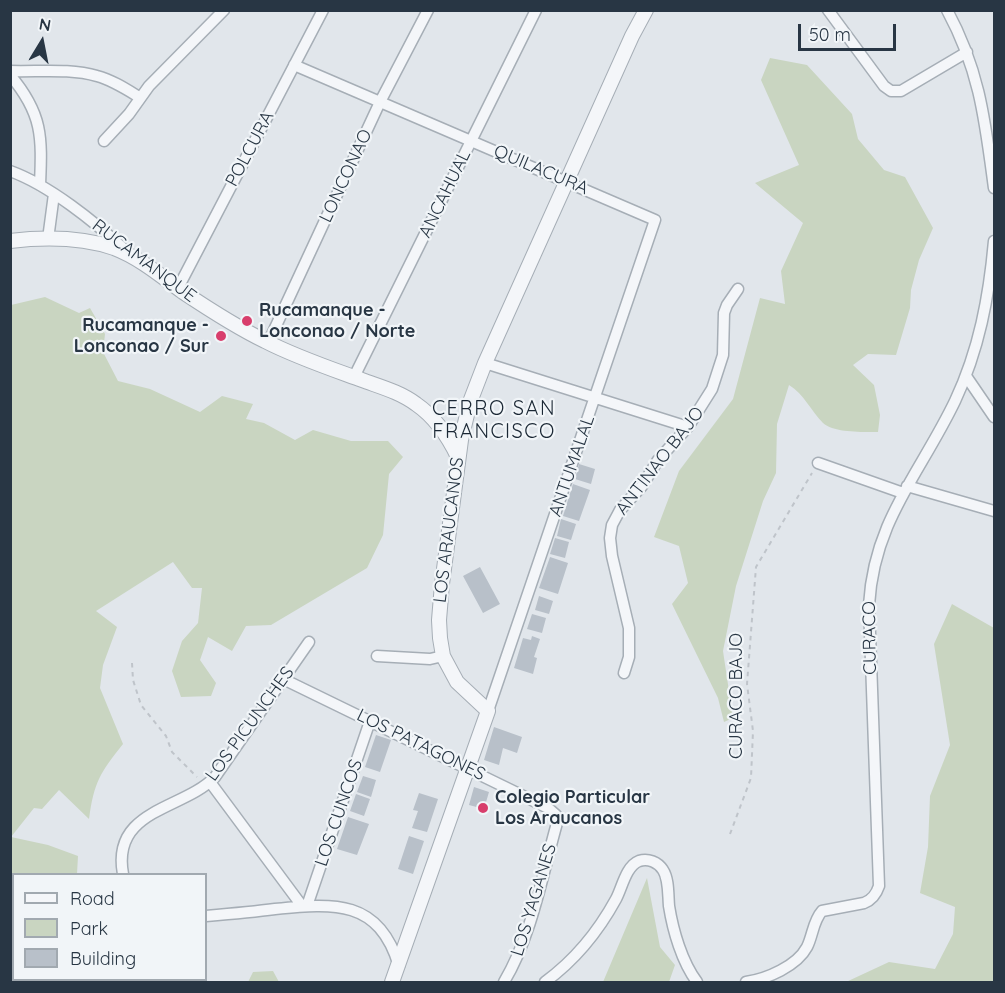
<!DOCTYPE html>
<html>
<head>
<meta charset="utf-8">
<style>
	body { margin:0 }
	#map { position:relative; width:1005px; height:993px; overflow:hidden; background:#e1e6eb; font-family:Quicksand,sans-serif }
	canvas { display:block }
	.frame { position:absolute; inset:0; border:12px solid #283644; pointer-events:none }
	.legend { position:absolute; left:12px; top:873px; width:195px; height:108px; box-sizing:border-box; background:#f1f5f8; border:2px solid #a1a9b0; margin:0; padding:8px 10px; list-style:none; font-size:18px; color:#283644 }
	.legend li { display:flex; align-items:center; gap:12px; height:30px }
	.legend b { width:30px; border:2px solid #a1a9b0 }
	.north { position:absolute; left:12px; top:12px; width:60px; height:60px; -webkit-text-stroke:4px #f1f5f8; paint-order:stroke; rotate:10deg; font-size:16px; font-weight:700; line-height:24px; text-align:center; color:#283644 }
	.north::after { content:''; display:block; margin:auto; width:21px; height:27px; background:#283644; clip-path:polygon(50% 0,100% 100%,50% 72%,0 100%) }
	.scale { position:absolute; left:798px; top:24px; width:98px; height:27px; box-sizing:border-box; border:3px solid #283644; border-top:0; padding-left:8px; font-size:18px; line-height:21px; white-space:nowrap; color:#283644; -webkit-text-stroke:4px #f1f5f8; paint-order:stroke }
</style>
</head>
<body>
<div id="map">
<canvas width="1005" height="993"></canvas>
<div class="frame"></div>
<ul class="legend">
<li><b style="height:8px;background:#f4f6f9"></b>Road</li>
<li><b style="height:16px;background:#c9d5c1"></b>Park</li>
<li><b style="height:16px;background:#b8c0c9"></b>Building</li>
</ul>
<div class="north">N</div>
<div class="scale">50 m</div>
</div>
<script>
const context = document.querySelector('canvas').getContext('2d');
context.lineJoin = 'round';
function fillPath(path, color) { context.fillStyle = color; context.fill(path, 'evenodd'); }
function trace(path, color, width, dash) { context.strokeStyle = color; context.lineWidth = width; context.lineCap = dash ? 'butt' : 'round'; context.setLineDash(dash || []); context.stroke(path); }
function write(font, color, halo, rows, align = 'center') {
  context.font = font + ' Quicksand,sans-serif'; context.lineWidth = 4.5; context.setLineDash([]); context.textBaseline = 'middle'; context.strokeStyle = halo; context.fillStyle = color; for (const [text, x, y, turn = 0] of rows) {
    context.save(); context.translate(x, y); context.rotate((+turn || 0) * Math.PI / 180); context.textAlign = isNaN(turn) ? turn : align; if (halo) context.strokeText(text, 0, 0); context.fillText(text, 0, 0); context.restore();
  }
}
const green = new Path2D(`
	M770,58L807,65L852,114L858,139L884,170L905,177L933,228L919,260L911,290L910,308L896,355L868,354L853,365L874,385L880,415L878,432C864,432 834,433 823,423C811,411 804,394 789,385L777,424L776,473L763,501L736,586L723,651L733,718L724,722L718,698L672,604L688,583L679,546L654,537L679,471L733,399L760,298L785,304L781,271L803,223L755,183L799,165L761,80Z
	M45,297L79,313L90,308L105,334L103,352L118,381L150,389L200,412L222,396L253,404L246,419L264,423L295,440L313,430L351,441H388L403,457L389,474L383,535L367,568L271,625L246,626L232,651L208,637L200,660L216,683L211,696L181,697L172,671L182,641L198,623L202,588H192L173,562L96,611L117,627L103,665L100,688L123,744C100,773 94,782 89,819L59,790L42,809L34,808L11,837L48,845L78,856L77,874H14V980H199V982H11V305Z
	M952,604L994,628V982H846L889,962L935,969L953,934L955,907L920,893L928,847L930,796L950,745L934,644Z
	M647,878L660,947L675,965L669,982H603Z
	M273,971L279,982H248L253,972Z`);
const building = new Path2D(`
	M579,464L595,469L591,484L575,479Z
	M573,484L590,490L579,521L563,516Z
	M561,519L576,524L571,540L557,536Z
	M555,538L569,542L565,558L550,554Z
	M550,557L568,563L558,594L539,588Z
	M480,567L500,604L483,613L463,576Z
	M539,596L553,601L549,614L535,610Z
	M532,614L546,618L542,633L527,629Z
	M532,636L540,639L534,657L537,658L533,674L514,668L523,638L531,640Z
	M494,727L522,737L517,753L503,748L499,765L484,760Z
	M376,735L391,740L380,772L365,767Z
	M363,776L376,780L371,797L357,792Z
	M474,787L489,792L484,809L469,805Z
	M419,793L438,799L427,832L412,828L418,811L413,810Z
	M356,794L370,799L364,816L350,811Z
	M348,817L369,824L357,855L337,849Z
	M409,836L424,841L413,874L398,869Z`);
const path = new Path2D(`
	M132,663L133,680L141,705L166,736L172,752L197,777
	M730,834L751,778L753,731L747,684L756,567L812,473`);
const minor = new Path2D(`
	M828,10L884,86L891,91H901L967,52
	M947,10C980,71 985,121 994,188
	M294,65L655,220L488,711
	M10,71C38,72 70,68 97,76C112,80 126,89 139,97
	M10,75C43,114 42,137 40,185
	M104,141L129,114L149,86L224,10
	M10,171C49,185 95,222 125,250
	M48,239L54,194
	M178,288L323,10
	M268,343L380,102L428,10
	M485,363L688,427
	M966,376L994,417
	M354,377L536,10
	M818,463L903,493
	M907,486L994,511
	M377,656L430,659L443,656
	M624,673L629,657V628L612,556L610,538L612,525L620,510L642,486L658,460L688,427L712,389L723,355L724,313L727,305L738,289
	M283,679L548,808L556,815L557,823C542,876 532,935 504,982
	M210,782L302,906
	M123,874C111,809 183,810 215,777L309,642
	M307,906L370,721
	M206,916C229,914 252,912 275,909C334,903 379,899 399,966
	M545,982C575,960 598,932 616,899C622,888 626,866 639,861C648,858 658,862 663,870C669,879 668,895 669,906C673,931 682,962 697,982
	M746,982C767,979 797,966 807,947C813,935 813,921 822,911L864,903C872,900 876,895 879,886L869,605C874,520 920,474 955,401C979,350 989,297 994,241`);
const tertiary = new Path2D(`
	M10,241C44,237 81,237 114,248C140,258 161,276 183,292C210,310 236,327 265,341C296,357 329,368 362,380C381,387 400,392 416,404C435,417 448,436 458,457
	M392,982L488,711L457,682L443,656L440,638L439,620L442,584L461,440L470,402L485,363L632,36L646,10`);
const markers = [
	[247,321,6,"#d83e6c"],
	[221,336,6,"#d83e6c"],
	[483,808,6,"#d83e6c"]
];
const streetNames = [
	["POLCURA",250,149,-62],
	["QUILACURA",541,170,23],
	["LONCONAO",346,176,-65],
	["ANCAHUAL",445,194,-64],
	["RUCAMANQUE",144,261,37],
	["ANTINAO BAJO",660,461,-52],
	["ANTUMALAL",572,466,-71],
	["LOS ARAUCANOS",449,530,-83],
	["CURACO",870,638,-91],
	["CURACO BAJO",737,696,-90],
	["LOS PICUNCHES",250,724,-54],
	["LOS PATAGONES",421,745,26],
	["LOS CUNCOS",339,813,-71],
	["LOS YAGANES",534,900,-73]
];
const poiNames = [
	["Rucamanque -",259,311],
	["Lonconao / Norte",259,332],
	["Rucamanque -",209,326,"right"],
	["Lonconao / Sur",209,347,"right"],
	["Colegio Particular",495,798],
	["Los Araucanos",495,819]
];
const neighbourhoodNames = [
	["CERRO SAN",494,409],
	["FRANCISCO",494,432]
];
fillPath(green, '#c9d5c1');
fillPath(building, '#b8c0c9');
trace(minor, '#a6aeb6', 13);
trace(tertiary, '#a6aeb6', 16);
trace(path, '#bfc4ca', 2, [4.5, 4.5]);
trace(minor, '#f4f6f9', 10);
trace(tertiary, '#f4f6f9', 14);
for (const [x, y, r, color] of markers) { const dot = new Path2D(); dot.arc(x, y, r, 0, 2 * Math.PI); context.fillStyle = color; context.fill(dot); trace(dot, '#f1f5f8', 2); }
write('18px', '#283644', '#f1f5f8', streetNames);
write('bold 18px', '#283644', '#f1f5f8', poiNames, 'left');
context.letterSpacing = '1.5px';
write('20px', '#1a2734', '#f1f5f8', neighbourhoodNames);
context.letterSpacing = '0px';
</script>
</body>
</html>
